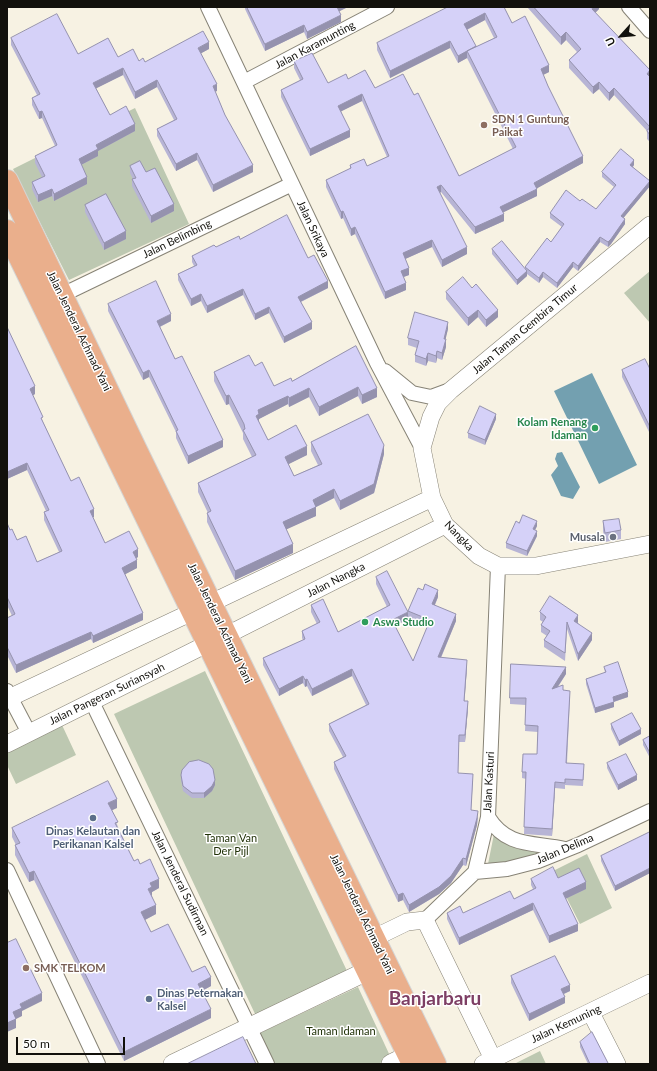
<!DOCTYPE html>
<html>
<head>
<meta charset="utf-8">
<style>
	body { margin:0 }
	#map { position:relative; width:657px; height:1071px; overflow:hidden; background:#f7f2e3; font-family:Lato,sans-serif }
	canvas { display:block }
	.frame { position:absolute; inset:0; border:8px solid #12110c; pointer-events:none }
	.north { position:absolute; left:601px; top:16px; width:40px; height:40px; -webkit-text-stroke:3px #fff; paint-order:stroke; rotate:243deg; font-size:11px; font-weight:700; line-height:16px; text-align:center; color:#12110c }
	.north::after { content:''; display:block; margin:auto; width:14px; height:18px; background:#12110c; clip-path:polygon(50% 0,100% 100%,50% 72%,0 100%) }
	.scale { position:absolute; left:16px; top:1037px; width:109px; height:18px; box-sizing:border-box; border:2px solid #12110c; border-top:0; padding-left:5px; font-size:12px; line-height:14px; white-space:nowrap; color:#12110c; -webkit-text-stroke:3px #fff; paint-order:stroke }
</style>
</head>
<body>
<div id="map">
<canvas width="657" height="1071"></canvas>
<div class="frame"></div>
<div class="north">U</div>
<div class="scale">50 m</div>
</div>
<script>
const context = document.querySelector('canvas').getContext('2d');
context.lineJoin = 'round';
function fillPath(path, color) { context.fillStyle = color; context.fill(path, 'evenodd'); }
function trace(path, color, width, dash) { context.strokeStyle = color; context.lineWidth = width; context.lineCap = dash ? 'butt' : 'round'; context.setLineDash(dash || []); context.stroke(path); }
function write(font, color, halo, rows, align = 'center') {
  context.font = font + ' Lato,sans-serif'; context.lineWidth = 3; context.setLineDash([]); context.textBaseline = 'middle'; context.strokeStyle = halo; context.fillStyle = color; for (const [text, x, y, turn = 0] of rows) {
    context.save(); context.translate(x, y); context.rotate((+turn || 0) * Math.PI / 180); context.textAlign = isNaN(turn) ? turn : align; if (halo) context.strokeText(text, 0, 0); context.fillText(text, 0, 0); context.restore();
  }
}
const green = new Path2D(`
	M135,108L189,224L69,280L13,169Z
	M650,271V323L624,293Z
	M205,671L348,973L256,1016L114,714Z
	M62,725L76,755L16,784L7,765V752Z
	M494,834L546,852L529,859L488,864Z
	M587,854L612,908L580,924L553,871Z
	M358,987L391,1058L378,1064H275L260,1033Z
	M540,1051L546,1064H514Z`);
const water = new Path2D(`
	M592,373L637,465L599,484L554,391Z
	M562,452L580,487L573,499L561,496L551,475L558,466L555,459L557,453Z`);
const minor = new Path2D(`
	M208,7L377,363L422,448
	M629,7L650,31
	M244,82L387,7
	M62,295L292,184
	M385,371L412,393L431,397L450,390
	M7,691L29,733
	M92,702L267,1064
	M488,817C507,848 533,842 565,849
	M7,870L98,1064
	M475,872L507,869L538,861L578,845L650,811
	M425,920L475,872L488,817L498,566`);
const tertiary = new Path2D(`
	M650,225L451,390L438,403L431,417L422,448L432,498L445,525L479,556L498,566H536L650,544
	M211,603L432,498
	M227,635L445,525
	M7,699L192,612
	M7,744L207,644
	M374,938L407,922L425,920L493,1059
	M591,1013L617,1064
	M483,1064L650,983`);
const secondary = new Path2D(`
	M173,1064L367,971
	M391,1064L409,1055`);
const trunk = new Path2D(`
	M7,181L135,448L435,1064
	M7,231L413,1064`);
const wall = new Path2D(`
	M245,7H348L339,11L341,22L307,39L304,32L265,51L245,9Z
	M504,7L512,23L549,72L543,75L583,163L537,188V196L503,212L504,221L475,234L441,192L440,193L467,254L442,267L432,247L405,259L409,275L403,277L406,290L385,299L355,234L351,236L343,218L341,219L326,187V180L350,169V165L367,166L387,157L362,101L341,111L350,137L310,156L281,97V90L300,80L294,68V61L328,83L348,79L375,88L414,95L459,176L513,149L467,58L458,63L450,48L390,78L377,50V43ZM485,20L494,38L476,47L467,30Z
	M527,7H599V9L595,13L650,70V142L647,139V131L614,95L609,101L599,89L593,94L569,68V60L577,52L566,40L561,45Z
	M11,38L78,54L118,57L145,62L209,49L201,53L217,91H215L225,115L253,172L213,192L197,160L176,171L157,136V129L174,120L157,87L135,99L123,75L96,88L110,115L135,131L98,151V156L81,165L87,184L54,201L52,196L38,202L32,189V182L42,177L35,163V156L55,146L42,118L39,119L32,105V98L37,95L11,45Z
	M634,165L633,167L650,186L623,218L625,224L611,244L608,247L600,242L578,271L573,267L557,288L543,277L539,283L527,274V276L517,285L492,254V249L525,269V267L551,242L562,227L550,218V213L580,201L596,209L614,187L602,177V172Z
	M130,166L146,172L174,211L151,223L132,186V179H133L130,173Z
	M85,205L126,239L104,250L85,212Z
	M240,239L308,258L328,288L301,302L312,329L284,343L269,313L255,320L243,295L207,313L201,301L191,306L178,280V274L194,266L192,262V256Z
	M472,288L498,317L486,327L478,317L468,326L446,299V292Z
	M108,304L171,321L160,327L175,359L223,447L188,464L176,438V432L149,377L143,380L108,311Z
	M7,327L35,394L33,395L43,422L71,481L94,517H93L105,543L138,557L136,558L137,568L125,574L143,620L93,643L91,639L16,673L7,655V618L12,616L7,605V523L10,530L17,540L37,562L59,552L44,520V512L46,511L27,470L7,479Z
	M448,329L445,339L446,347L442,360L437,358L436,363L428,361L426,366L415,362V355L417,348L408,345V338Z
	M356,346L377,397L362,404L358,396L319,416L309,397L289,407L288,404L259,419V422L268,440L307,455L288,464L294,476L318,465L311,451V442L384,454L374,493L340,510L334,498L316,507V516L286,529L293,553L235,580L207,522V513H208L198,492V483L252,457L243,439V433L229,404L226,405L214,381V372L255,366L274,386L292,381Z
	M650,369V434L622,377V370Z
	M496,419L485,445L468,438V433Z
	M603,521L621,530V539L605,542L603,531Z
	M519,523L537,526L535,530L537,536L527,556L506,548V543Z
	M376,577L408,619L395,626L413,661L428,626L408,618V611L438,597L435,605L456,621L441,658L467,667L464,701L468,708L465,742H459L458,773L473,781L471,810L478,818L477,825L466,866L463,865L451,883L439,894L409,912L403,900L398,902L334,769V762L343,757L329,731V724L366,705L352,676L312,696L307,686L305,687L303,683L279,696L263,665V658L303,640L302,638V631L317,624L311,612V605L338,632L387,607L376,584Z
	M540,612L578,622V623L592,640L578,661L567,629L565,661L544,647V640L547,636L541,632V625L543,622L540,620Z
	M604,667L628,697L614,702V707L595,713L586,684V679L605,673Z
	M566,674L558,687L563,690L570,697L567,763L584,771L583,786L565,785V789L555,788L552,836L524,834L526,779L522,778V772L537,754L538,732L525,731L526,705L510,704V698Z
	M611,724L641,734L619,746L611,729Z
	M650,736V758L643,745V740Z
	M607,763L637,780L618,790L607,768Z
	M181,775L215,785L212,791L204,798H192L183,791L181,780Z
	M117,808L112,810L118,827L134,861L140,864L159,888L152,892V896L156,914L145,920L151,932L192,972L211,986L202,991L211,1018L124,1061L34,880L29,882L15,855V845H16L12,837V828Z
	M650,832V873L615,891L601,861V856Z
	M558,878L586,889L565,899L578,931L549,943L533,910L459,945L447,919V913H463L514,899L533,889L531,885V879Z
	M511,976L570,991L564,994L565,1003L529,1021L511,983Z
	M580,1042L609,1064H588L580,1047Z`);
const shadedWall = new Path2D(`
	M336,7H348L336,13Z
	M593,7H599V9L592,16V9Z
	M485,13V20L464,31V24Z
	M341,15V22L307,39V32Z
	M304,25V32L265,51V44Z
	M566,32V40L561,45V37Z
	M450,41V48L390,78V71Z
	M209,42V49L198,55V48Z
	M476,46V53L467,51V58L458,63V56Z
	M549,65V72L541,76V69Z
	M123,68V75L93,90V83Z
	M650,71V78L647,74Z
	M157,80V87L135,99V92Z
	M599,82V89L593,94V87Z
	M217,84V91L213,93V86Z
	M614,88V95L609,101V93Z
	M362,94V101L338,113V106Z
	M42,111V118L39,119V112Z
	M135,124V131L98,151V156L79,166V159L96,145Z
	M350,130V137L310,156V149Z
	M197,153V160L176,171V164Z
	M583,156V163L534,190V183Z
	M634,160V165L630,170V165Z
	M253,165V172L213,192V185Z
	M87,177V184L54,201V194Z
	M650,181V186L621,221V216Z
	M441,185V192L437,194V187Z
	M52,189V196L38,202V195Z
	M537,189V196L500,214V207Z
	M174,204V211L151,223V216Z
	M343,211V218L341,219V212Z
	M504,214V221L475,234V227Z
	M625,219V224L611,244L608,247V242Z
	M355,227V234L351,236V229Z
	M126,231V239L104,250V243Z
	M600,237V242L578,271V266Z
	M432,240V247L403,260V253Z
	M467,247V254L442,267V260Z
	M573,262V267L557,288V283Z
	M409,268V275L401,278V271Z
	M527,271V276L517,285V280Z
	M543,272V277L539,283V278Z
	M328,281V288L298,303V297Z
	M406,283V290L385,299V292Z
	M243,289V295L207,313V306Z
	M201,294V301L191,306V299Z
	M269,307V313L255,320V314Z
	M478,310V317L468,326V318Z
	M498,310V317L486,327V320Z
	M171,314V321L157,328V321Z
	M312,322V329L284,343V337Z
	M448,322V329L444,346V339Z
	M446,339V347L442,360V353Z
	M437,351V358L436,363V356Z
	M428,353V361L426,366V359Z
	M149,370V377L143,380V373Z
	M35,386V394L30,397V389Z
	M358,387V396L319,416V407Z
	M309,388V397L289,407V398Z
	M377,388V397L362,404V395Z
	M229,395V404L226,405V396Z
	M288,396V404L259,419V423L256,416L258,410Z
	M496,414V419L485,445V440Z
	M223,440V447L188,464V456Z
	M384,445V454L374,493L340,510V501Z
	M307,446V455L285,466V457Z
	M27,463V470L7,479V472Z
	M334,489V498L316,507V516L283,531V522L313,500Z
	M94,509V517L90,518V511Z
	M537,521V526L533,534V529Z
	M537,531V536L527,556V551Z
	M293,544V553L235,580V571Z
	M138,549V557L133,560V552Z
	M137,560V568L122,576V568Z
	M438,590V597L432,611V604Z
	M408,612V619L392,627V620Z
	M143,613V620L93,643V636Z
	M456,614V621L438,664V657Z
	M578,615V622L574,628V621Z
	M91,632V639L16,673V665Z
	M592,633V640L578,661V654Z
	M467,660V667L464,708V701Z
	M566,667V674L552,695V689Z
	M352,669V676L312,696V689Z
	M303,676V683L279,696V689Z
	M307,679V686L305,687V680Z
	M628,692V697L613,702V697Z
	M468,701V708L465,742V735Z
	M614,702V707L595,713V708Z
	M641,729V734L619,746V741Z
	M637,775V780L618,790V785Z
	M215,780V785L212,791L204,798V793Z
	M555,782V788L552,836V829Z
	M117,799V808L108,812V803Z
	M478,811L477,825L466,866V859Z
	M463,858V865L451,883L439,894L409,912V905Z
	M650,868V873L615,891V886Z
	M34,871V880L29,882V873Z
	M159,879V888L152,892V896L148,889L150,883Z
	M586,882V889L563,900V893Z
	M403,893V900L398,902V895Z
	M533,903V910L459,945V938Z
	M156,905V914L141,922V912Z
	M578,924V931L549,943V936Z
	M211,977V986L198,993V984Z
	M570,985V991L561,995V989Z
	M42,993V1001L22,1011V1016L16,1019V1028L7,1032V1023L13,1012L20,1004Z
	M565,997V1003L529,1021V1014Z
	M211,1009V1018L124,1061V1052Z`);
const building = new Path2D(`
	M247,7H337L341,15L307,32L304,25L265,44Z
	M448,7H504L512,23L525,16L549,65L541,69L548,86L583,156L534,183L537,189L500,207L504,214L475,227L441,185L437,187L467,247L442,260L432,240L403,253L409,268L401,271L406,283L385,292L355,227L351,229L343,211L341,212L326,180L351,168L350,165L364,159L367,166L389,156L362,94L338,106L350,130L310,149L281,90L303,79L294,61L312,53L328,83L346,74L348,79L365,70L375,88L403,74L414,95L418,93L459,176L516,147L467,51L497,37L485,13L464,24L476,46L458,56L450,41L390,71L377,43Z
	M534,7H593L592,9L650,70L647,74L650,77V127L614,88L609,93L599,82L593,87L569,60L581,49L566,32L561,37Z
	M57,14L78,54L108,38L118,57L133,49L139,61L143,58L145,62L203,31L209,42L198,48L217,84L213,86L225,115L253,165L213,185L197,153L176,164L157,129L177,119L157,80L135,92L123,68L93,83L110,115L126,106L135,124L96,145L98,149L79,159L87,177L54,194L52,189L38,195L32,182L45,176L35,156L57,145L42,111L39,112L32,98L40,94L11,38Z
	M650,128V135L647,131Z
	M621,149L634,160L630,165L650,181L621,216L625,219L611,239L608,242L600,237L578,266L573,262L557,283L543,272L539,278L525,267L547,238L551,242L564,224L550,213L566,190L580,201L582,199L596,209L616,185L602,172Z
	M140,161L146,172L155,168L174,204L151,216L132,179L136,178L130,166Z
	M106,194L126,231L104,243L85,205Z
	M287,215L308,258L314,255L328,281L298,297L312,322L284,337L269,307L255,314L243,289L207,306L201,294L191,299L178,274L197,265L192,256L214,245L216,247L239,236L240,239Z
	M502,241L527,271L517,280L492,249Z
	M463,277L472,288L476,284L498,310L486,320L478,310L468,318L446,292Z
	M156,281L171,314L157,321L175,359L182,356L223,440L188,456L176,431L178,430L149,370L143,373L108,304Z
	M415,312L448,322L444,339H446L442,353L437,351L436,356L428,353L426,359L415,355L419,341L408,338Z
	M7,327L35,386L30,389L43,417L41,418L71,481L79,477L94,509L90,511L105,543L129,531L138,549L133,552L137,560L122,568L143,613L93,636L91,632L16,665L7,647V618L15,614L7,597V523L10,530L12,529L17,540L26,536L37,562L62,551L44,512L49,510L27,463L7,472Z
	M356,346L377,388L362,395L358,387L319,407L309,388L289,398L288,396L258,410L259,414L256,416L268,440L296,425L307,446L285,457L294,476L322,464L311,442L368,414L384,445L374,484L340,501L334,489L313,500L316,507L283,522L293,544L235,571L207,513L211,511L198,483L256,455L243,430L245,429L244,424L229,395L226,396L214,372L249,355L255,366L262,362L274,386L291,378L292,381Z
	M645,359L650,369V427L622,370Z
	M480,406L496,414L485,440L468,433Z
	M523,515L537,521L533,529L537,531L527,551L506,543L516,521L519,523Z
	M619,519L621,530L605,533L603,521Z
	M387,571L408,612L392,620L413,661L430,620L408,611L418,588L423,590L425,584L438,590L432,604L456,614L438,657L467,660L464,701H468L465,735H459L458,773L473,774L471,810L478,811L477,818L466,859L463,858L451,876L439,887L409,905L403,893L398,895L334,762L346,756L329,724L369,704L352,669L312,689L307,679L305,680L303,676L279,689L263,658L305,639L302,631L320,622L311,605L323,599L338,632L390,605L376,577Z
	M550,596L578,615L574,621L592,633L578,654L567,622L565,653L544,640L550,631L541,625L546,617L540,612Z
	M618,662L628,692L613,697L614,702L595,708L586,679L606,672L604,667Z
	M511,664L566,667L552,689L563,685V690L570,691L566,763L584,764L583,780L565,779V783L555,782L552,829L524,827L526,772H522L523,754H537L538,726L525,725L526,698H510Z
	M632,713L641,729L619,741L611,724Z
	M650,736V753L643,740Z
	M626,754L637,775L618,785L607,763Z
	M199,760L209,764L213,769L215,780L212,786L204,793H192L183,786L181,775L182,770L189,762Z
	M108,781L117,799L108,803L118,822L115,823L134,861L138,859L140,864L150,859L159,879L150,883L152,887L148,889L156,905L141,912L151,932L168,924L192,972L205,966L211,977L198,984L211,1009L124,1052L34,871L29,873L15,845L20,843L12,828Z
	M650,832V868L615,886L601,856Z
	M553,867L558,878L579,868L586,882L563,893L578,924L549,936L533,903L459,938L447,913L460,906L463,913L510,891L514,899L536,888L531,879Z
	M16,939L42,993L20,1004L22,1008L13,1012L16,1019L7,1023V943Z
	M555,956L570,985L561,989L565,997L529,1014L511,976Z
	M592,1032L608,1063L609,1064H590L580,1042Z
	M243,1037L256,1064H187Z`);
const markers = [
	[484,125,4,"#8d6e63"],
	[595,428,4,"#2e9e5b"],
	[613,537,4,"#6b7280"],
	[365,622,4,"#2e9e5b"],
	[93,818,4,"#5c6f8a"],
	[26,968,4,"#8d6e63"],
	[149,999,4,"#5c6f8a"]
];
const streetNames = [
	["Jalan Karamunting",315,45,-28],
	["Jalan Srikaya",313,229,65],
	["Jalan Belimbing",177,239,-26],
	["Jalan Taman Gembira Timur",525,329,-40],
	["Jalan Jenderal Achmad Yani",79,331,64],
	["Nangka",459,536,46],
	["Jalan Nangka",336,580,-27],
	["Jalan Jenderal Achmad Yani",220,623,64],
	["Jalan Pangeran Suriansyah",107,694,-26],
	["Jalan Kasturi",489,782,-87],
	["Jalan Delima",565,849,-23],
	["Jalan Jenderal Sudirman",180,883,64],
	["Jalan Jenderal Achmad Yani",362,914,64],
	["Jalan Kemuning",566,1024,-25]
];
const educationNames = [
	["SDN 1 Guntung",492,119],
	["Paikat",492,132],
	["SMK TELKOM",34,968]
];
const leisureNames = [
	["Kolam Renang",587,422],
	["Idaman",587,435],
	["Aswa Studio",373,622,"left"]
];
const worshipNames = [
	["Musala",605,537]
];
const serviceNames = [
	["Dinas Kelautan dan",93,831],
	["Perikanan Kalsel",93,844],
	["Dinas Peternakan",157,993,"left"],
	["Kalsel",157,1006,"left"]
];
const parkNames = [
	["Taman Van",231,838],
	["Der Pijl",231,851],
	["Taman Idaman",341,1031]
];
const townNames = [
	["Banjarbaru",435,999]
];
fillPath(green, '#bdc8b1');
fillPath(water, '#73a0b0');
trace(minor, '#878376', 16);
trace(tertiary, '#878376', 18);
trace(secondary, '#878376', 20);
trace(trunk, '#d4d4d3', 24);
trace(minor, '#fff', 14);
trace(tertiary, '#fff', 17);
trace(secondary, '#fff', 19);
trace(trunk, '#eaaf8c', 22);
fillPath(wall, '#b7b4d5');
fillPath(shadedWall, '#9592ae');
fillPath(building, '#d5d1f8');
trace(building, '#9592ae', 1);
for (const [x, y, r, color] of markers) { const dot = new Path2D(); dot.arc(x, y, r, 0, 2 * Math.PI); context.fillStyle = color; context.fill(dot); trace(dot, '#fff', 1.5); }
write('11px', '#12110c', '#fff', streetNames);
write('bold 11px', '#785e54', '#fff', educationNames, 'left');
write('bold 11px', '#27864d', '#fff', leisureNames, 'right');
write('bold 11px', '#5b616d', '#fff', worshipNames, 'right');
write('bold 11px', '#4e5e75', '#fff', serviceNames);
write('11px', '#203107', '#fff', parkNames);
write('bold 19px', '#7d3e64', '#fff', townNames);
</script>
</body>
</html>
